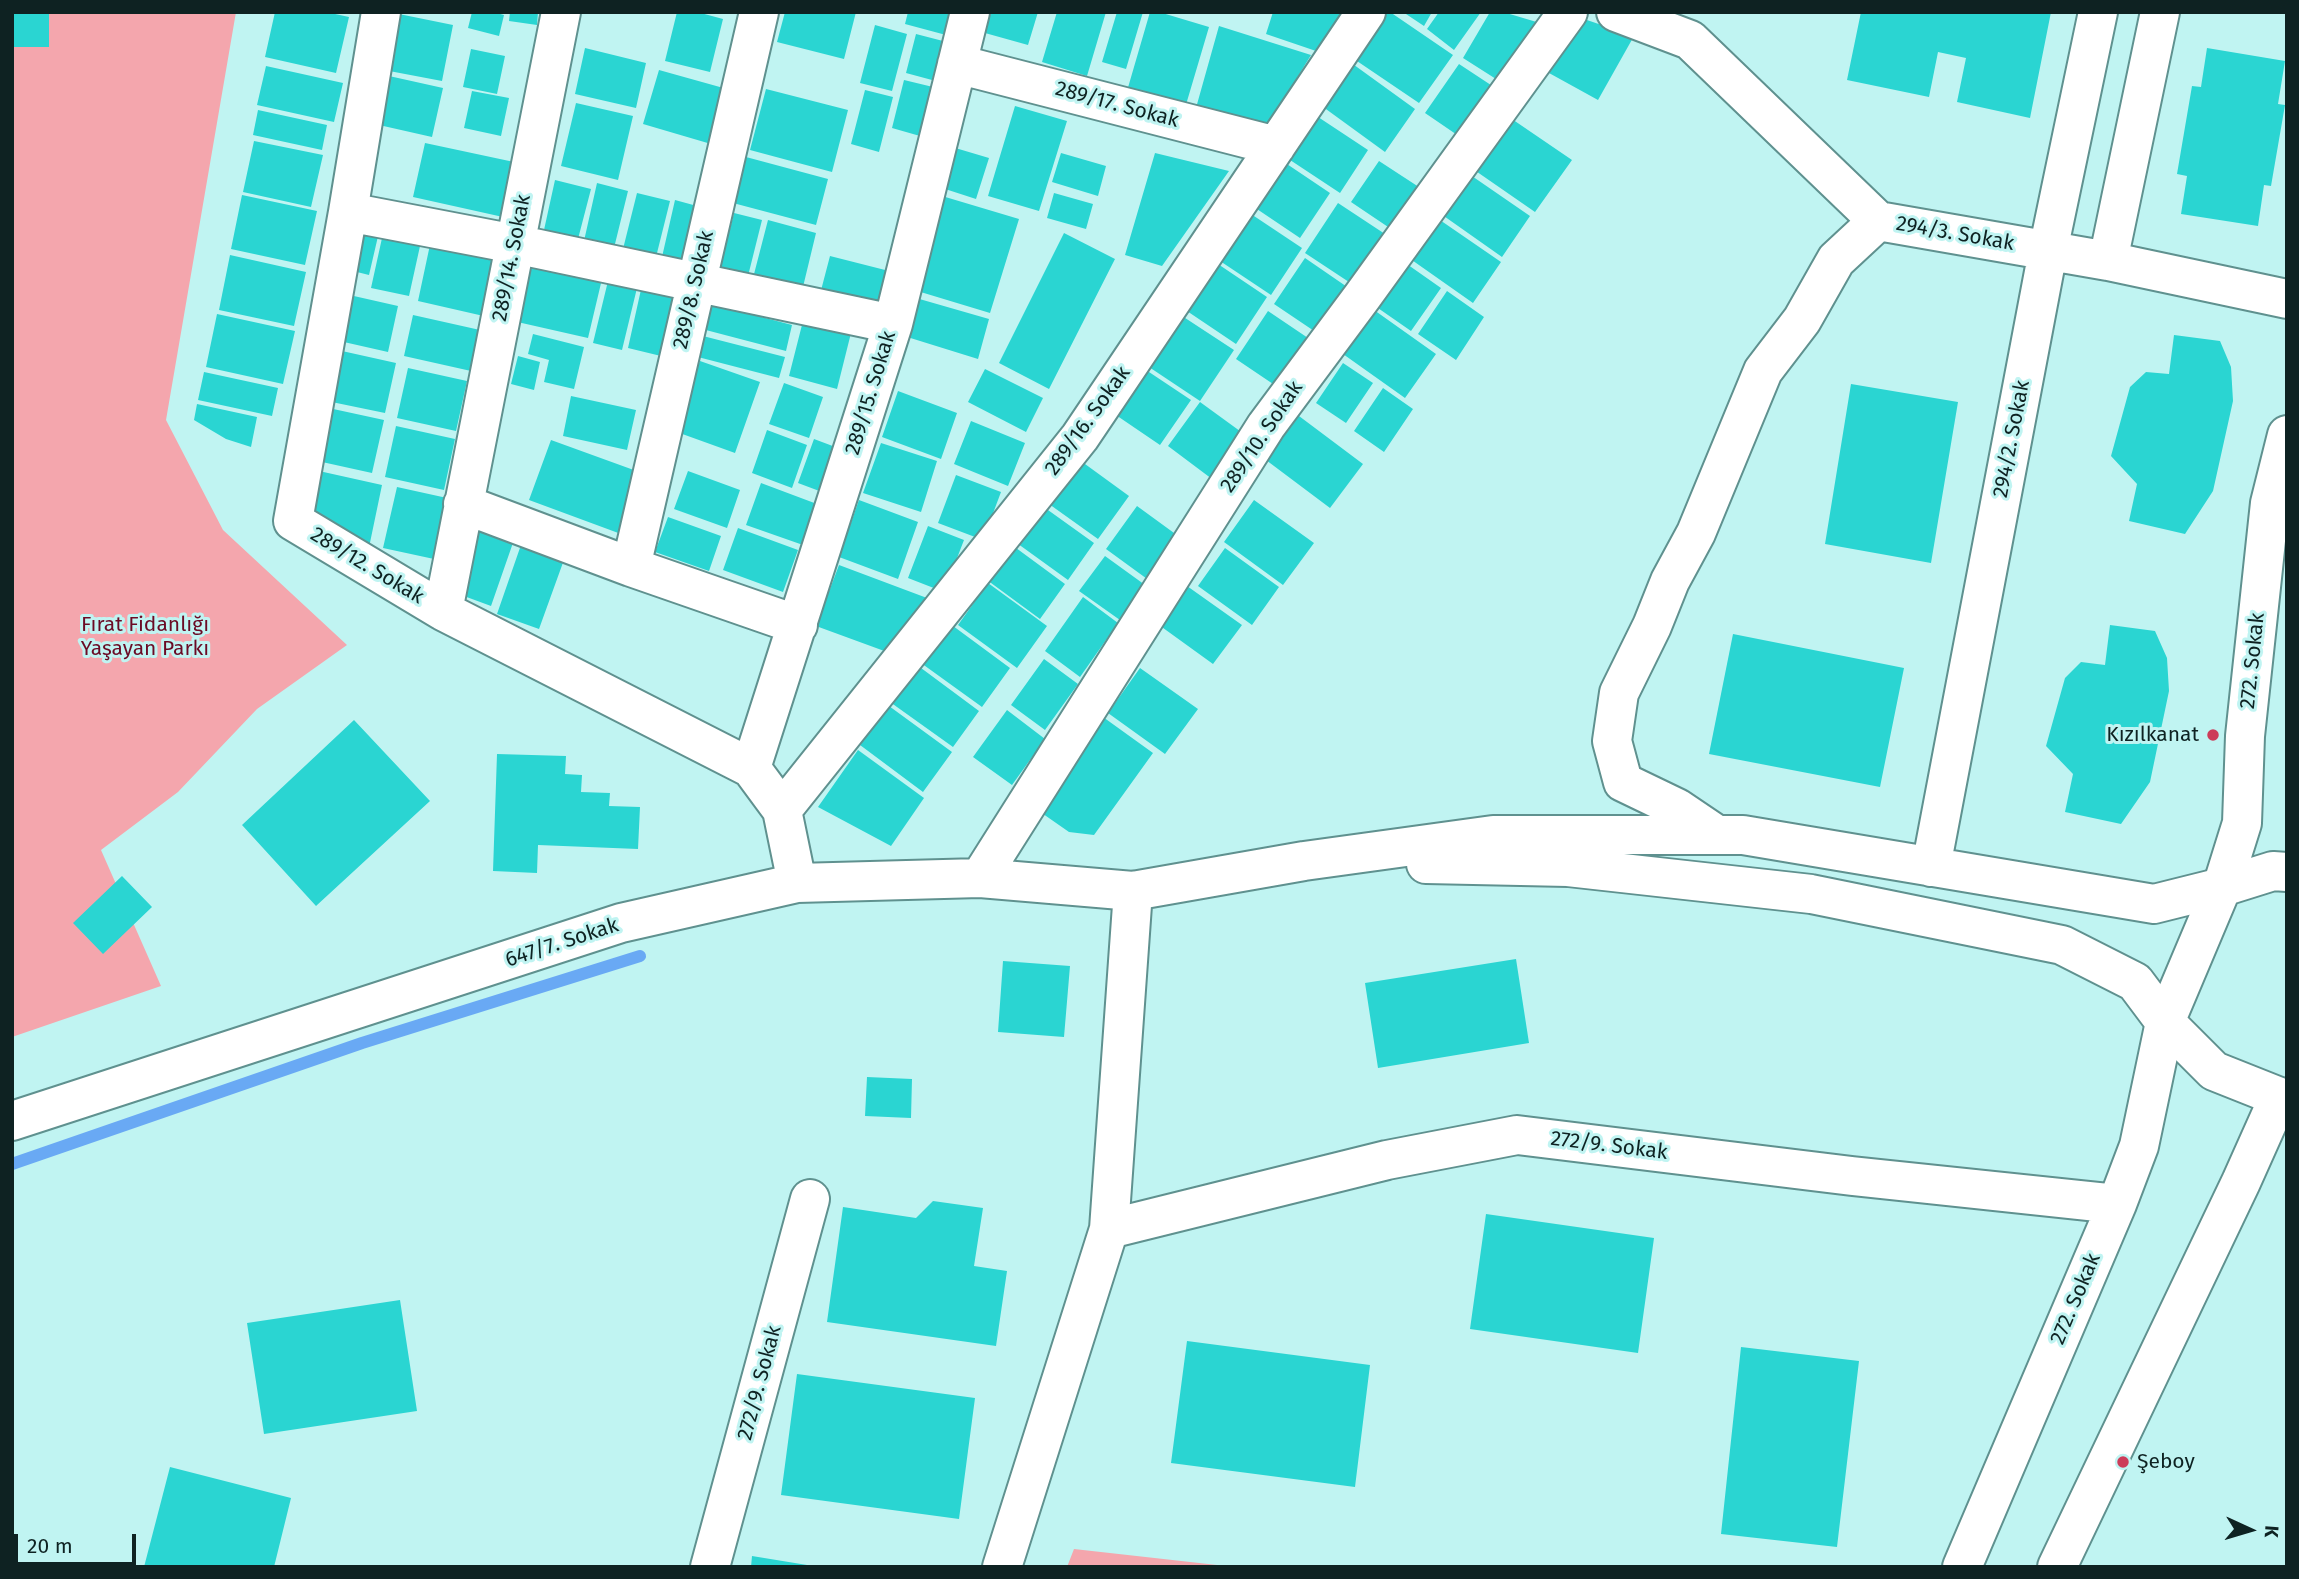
<!DOCTYPE html>
<html>
<head>
<meta charset="utf-8">
<style>
	body { margin:0 }
	#map { position:relative; width:2299px; height:1579px; overflow:hidden; background:#c0f4f2; font-family:"Fira Sans",sans-serif }
	canvas { display:block }
	.frame { position:absolute; inset:0; border:14px solid #0e2222; pointer-events:none }
	.north { position:absolute; left:2215px; top:1495px; width:70px; height:70px; -webkit-text-stroke:5px #c0f4f2; paint-order:stroke; rotate:94deg; font-size:19px; font-weight:700; line-height:28px; text-align:center; color:#0e2222 }
	.north::after { content:''; display:block; margin:auto; width:24px; height:32px; background:#0e2222; clip-path:polygon(50% 0,100% 100%,50% 72%,0 100%) }
	.scale { position:absolute; left:14px; top:1534px; width:122px; height:32px; box-sizing:border-box; border:4px solid #0e2222; border-top:0; padding-left:9px; font-size:21px; line-height:24px; white-space:nowrap; color:#0e2222; -webkit-text-stroke:5px #c0f4f2; paint-order:stroke }
</style>
</head>
<body>
<div id="map">
<canvas width="2299" height="1579"></canvas>
<div class="frame"></div>
<div class="north">K</div>
<div class="scale">20 m</div>
</div>
<script>
const context = document.querySelector('canvas').getContext('2d');
context.lineJoin = 'round';
function fillPath(path, color) { context.fillStyle = color; context.fill(path, 'evenodd'); }
function trace(path, color, width, dash) { context.strokeStyle = color; context.lineWidth = width; context.lineCap = dash ? 'butt' : 'round'; context.setLineDash(dash || []); context.stroke(path); }
function write(font, color, halo, rows, align = 'center') {
  context.font = font + ' "Fira Sans",sans-serif'; context.lineWidth = 6; context.setLineDash([]); context.textBaseline = 'middle'; context.strokeStyle = halo; context.fillStyle = color; for (const [text, x, y, turn = 0] of rows) {
    context.save(); context.translate(x, y); context.rotate((+turn || 0) * Math.PI / 180); context.textAlign = isNaN(turn) ? turn : align; if (halo) context.strokeText(text, 0, 0); context.fillText(text, 0, 0); context.restore();
  }
}
const green = new Path2D(`
	M12,12H236L166,420L223,530L347,645L257,709L178,792L101,850L161,986L12,1037Z
	M1074,1549L1235,1567H1067Z`);
const stream = new Path2D(`
	M12,1164L362,1043L640,956`);
const building = new Path2D(`
	M12,12H49V47H12Z
	M275,12H326L349,17L336,73L265,57Z
	M472,12H493L504,15L499,36L468,28Z
	M510,12H538L537,25L509,21Z
	M677,12H697L723,19L710,72L665,61Z
	M785,12H856L844,59L777,42Z
	M908,12H952L946,35L905,24Z
	M991,12H1038L1028,45L985,33Z
	M1057,12H1106L1087,76L1042,62Z
	M1117,12H1143L1126,69L1102,62Z
	M1150,12H1159L1209,27L1185,108L1127,91Z
	M1273,12H1339L1345,14L1316,51L1266,34Z
	M1386,12H1390L1453,55L1419,103L1354,59Z
	M1403,12H1432L1424,26Z
	M1439,12H1481L1454,50L1427,29Z
	M1490,12H1503L1550,26L1507,86L1463,58Z
	M1861,12H2051L2030,118L1957,102L1966,58L1938,52L1929,97L1847,80Z
	M394,13L453,25L442,81L384,70Z
	M1581,18L1634,36L1598,100L1549,73Z
	M875,25L907,34L892,91L860,83Z
	M1219,26L1311,55L1262,135L1194,115Z
	M916,34L943,41L932,80L906,73Z
	M585,48L646,63L636,108L575,94Z
	M2207,48L2285,61L2278,104L2285,105L2271,186L2264,185L2258,226L2181,214L2187,176L2177,174L2192,86L2201,87Z
	M471,49L505,56L497,94L463,87Z
	M1350,62L1415,109L1385,152L1319,104Z
	M1459,64L1500,91L1466,141L1425,113Z
	M266,66L343,83L334,122L257,105Z
	M659,70L727,89L711,144L643,124Z
	M389,76L443,88L432,137L379,125Z
	M904,80L933,87L920,136L892,128Z
	M766,89L848,110L832,172L750,150Z
	M865,90L893,97L879,152L851,144Z
	M472,91L509,98L501,136L464,128Z
	M576,103L633,116L618,180L561,166Z
	M1015,106L1067,121L1039,211L988,196Z
	M258,110L327,125L322,150L253,135Z
	M1309,111L1368,150L1340,193L1281,154Z
	M1506,115L1572,160L1535,212L1470,167Z
	M254,141L323,155L311,207L243,192Z
	M425,143L514,162L503,217L413,197Z
	M952,147L989,158L976,199L939,187Z
	M1061,153L1106,166L1098,196L1052,182Z
	M1155,153L1229,171L1162,266L1125,255Z
	M746,157L828,179L816,225L733,203Z
	M1278,158L1330,193L1300,238L1248,203Z
	M1379,161L1425,191L1397,233L1351,202Z
	M1469,174L1530,216L1502,257L1441,214Z
	M555,180L591,189L578,239L544,230Z
	M597,183L628,191L614,248L584,241Z
	M637,193L670,201L656,257L623,249Z
	M1054,193L1093,204L1086,229L1047,218Z
	M242,195L317,211L305,265L231,249Z
	M942,196L1019,219L990,313L914,290Z
	M675,200L697,206L684,263L662,257Z
	M1338,203L1388,236L1355,286L1305,253Z
	M1245,210L1302,248L1271,295L1214,257Z
	M734,213L762,220L747,280L719,272Z
	M1437,218L1501,262L1473,303L1409,258Z
	M768,220L816,233L802,291L753,278Z
	M355,227L379,232L369,275L345,269Z
	M384,229L422,237L409,296L371,288Z
	M1064,233L1115,259L1049,389L999,363Z
	M431,240L501,256L488,317L418,301Z
	M230,255L306,272L294,326L219,310Z
	M830,256L893,272L883,315L819,298Z
	M1305,258L1353,291L1323,337L1274,304Z
	M1212,260L1267,297L1236,344L1181,307Z
	M528,262L602,279L588,338L513,321Z
	M1404,262L1441,288L1411,331L1375,306Z
	M608,281L637,288L622,350L593,343Z
	M642,285L676,293L661,356L628,348Z
	M1447,291L1484,317L1456,360L1418,334Z
	M345,294L398,306L388,352L335,340Z
	M916,298L989,319L978,359L904,336Z
	M708,303L792,325L786,351L702,329Z
	M1374,310L1436,354L1405,398L1343,354Z
	M1268,311L1308,338L1276,386L1236,359Z
	M1176,312L1234,350L1200,401L1143,363Z
	M217,314L295,331L283,384L206,367Z
	M413,315L480,330L471,371L404,356Z
	M804,317L852,329L837,389L789,376Z
	M533,334L584,347L574,389L544,382L549,360L528,354Z
	M699,335L785,357L779,378L694,356Z
	M2174,335L2220,341L2231,367L2233,401L2213,491L2185,534L2129,521L2137,484L2111,456L2130,387L2146,372L2169,374Z
	M333,349L396,363L385,413L322,400Z
	M518,356L540,362L534,390L511,384Z
	M700,361L760,382L735,453L674,431Z
	M1343,363L1373,383L1346,423L1316,403Z
	M1140,366L1191,400L1160,445L1110,411Z
	M408,368L467,381L456,431L397,418Z
	M985,369L1043,398L1026,432L968,402Z
	M204,372L278,388L272,416L198,400Z
	M784,383L823,397L809,438L769,424Z
	M1851,384L1958,402L1931,563L1825,544Z
	M1383,388L1413,409L1384,452L1354,431Z
	M898,391L957,413L941,459L882,437Z
	M571,396L636,410L627,450L563,436Z
	M1200,402L1244,434L1212,479L1168,446Z
	M197,404L257,417L251,447L226,439L194,420Z
	M324,407L384,420L372,473L313,460Z
	M1299,416L1363,464L1330,508L1266,460Z
	M971,421L1025,443L1008,486L954,464Z
	M396,426L455,439L444,490L385,477Z
	M767,430L807,445L792,488L752,473Z
	M814,439L838,448L822,492L798,483Z
	M551,440L642,473L621,534L529,500Z
	M881,443L937,461L921,512L863,493Z
	M1074,456L1129,496L1098,539L1042,499Z
	M319,471L382,485L367,557L309,519Z
	M688,471L740,490L727,528L674,509Z
	M956,475L1001,492L983,540L938,523Z
	M761,483L817,504L803,545L746,525Z
	M397,487L447,498L434,559L383,548Z
	M859,500L918,522L898,579L839,557Z
	M1254,500L1314,543L1283,585L1224,542Z
	M1041,505L1094,543L1068,580L1014,541Z
	M1137,506L1185,541L1154,584L1106,549Z
	M668,517L721,536L709,571L655,552Z
	M478,523L515,537L491,606L453,592Z
	M928,526L964,540L944,592L908,578Z
	M738,528L798,550L783,592L723,570Z
	M522,542L565,557L539,629L497,614Z
	M1012,545L1065,584L1040,619L987,580Z
	M1225,548L1279,587L1252,625L1198,586Z
	M1105,556L1152,590L1127,625L1079,591Z
	M839,565L927,598L887,652L816,626Z
	M988,583L1047,626L1017,668L958,625Z
	M1187,586L1242,625L1213,664L1159,625Z
	M1083,597L1118,623L1080,677L1045,651Z
	M949,623L1010,668L982,707L921,663Z
	M2110,625L2155,631L2167,658L2169,691L2150,782L2121,824L2065,812L2073,774L2046,746L2065,678L2081,662L2105,665Z
	M1733,634L1904,668L1880,787L1709,754Z
	M1044,659L1078,684L1045,730L1011,705Z
	M917,665L979,711L953,747L890,702Z
	M1140,668L1198,709L1165,754L1108,713Z
	M889,706L952,752L923,792L860,745Z
	M1007,710L1045,739L1012,785L973,757Z
	M1103,717L1153,753L1094,835L1069,832L1036,809Z
	M354,720L430,801L316,906L242,825Z
	M858,750L924,798L891,846L818,807Z
	M497,754L566,756L565,774L582,775L581,792L610,793L609,806L640,807L638,849L538,845L537,873L493,871Z
	M122,876L152,907L103,954L73,923Z
	M1516,959L1529,1043L1378,1068L1365,983Z
	M1003,961L1070,966L1064,1037L998,1032Z
	M867,1077L912,1079L911,1118L865,1116Z
	M933,1201L983,1208L974,1266L1007,1271L996,1346L827,1322L843,1207L916,1218Z
	M1486,1214L1654,1238L1638,1353L1470,1329Z
	M400,1300L417,1411L264,1434L247,1323Z
	M1187,1341L1370,1365L1355,1487L1171,1463Z
	M1741,1347L1859,1361L1837,1547L1721,1534Z
	M797,1374L975,1398L959,1519L781,1495Z
	M170,1467L291,1498L274,1567H144Z
	M752,1556L807,1565V1567H751Z`);
const minor = new Path2D(`
	M381,12L348,212L293,521L443,611L751,768L782,810L797,883
	M1616,12L1690,40L1878,221L2108,261L2287,299
	M957,64L1276,146
	M348,212L515,244L893,324
	M2108,261L2160,12
	M463,504L631,567L798,625
	M631,567L759,12
	M443,611L561,12
	M751,768L893,324L970,12
	M782,810L1080,437L1366,12
	M1717,835L1677,808L1623,782L1612,741L1619,693L1652,626L1670,581L1696,533L1763,371L1802,320L1836,260L1878,221
	M1426,864L1568,867L1811,894L2062,945L2135,982L2165,1022L2139,1146L2117,1204L1962,1567
	M1931,867L2048,251L2098,12
	M980,878L1266,426L1362,297L1568,12
	M12,1121L621,923L797,883L980,878L1133,891L1304,861L1493,835H1743L2154,904L2222,887
	M1109,1229L1387,1160L1517,1135L1852,1176L2117,1204
	M710,1567L810,1199
	M1002,1567L1109,1229L1133,891
	M2057,1567L2241,1182L2279,1097`);
const major = new Path2D(`
	M2287,435L2270,503L2245,736L2242,823L2222,887L2165,1022L2214,1071L2287,1100
	M2222,887L2273,871L2287,872`);
const markers = [
	[2213,735,7,"#cc3c59"],
	[2123,1462,7,"#cc3c59"]
];
const streetNames = [
	["289/17. Sokak",1117,105,15],
	["294/3. Sokak",1955,234,10],
	["289/14. Sokak",512,258,-79],
	["289/8. Sokak",694,290,-77],
	["289/15. Sokak",871,393,-73],
	["289/16. Sokak",1088,421,-54],
	["289/10. Sokak",1262,437,-56],
	["294/2. Sokak",2012,439,-79],
	["289/12. Sokak",367,566,31],
	["272. Sokak",2253,661,-84],
	["647/7. Sokak",562,943,-18],
	["272/9. Sokak",1609,1146,7],
	["272. Sokak",2076,1299,-67],
	["272/9. Sokak",760,1383,-75]
];
const parkNames = [
	["Fırat Fidanlığı",145,625],
	["Yaşayan Parkı",145,649]
];
const poiNames = [
	["Kızılkanat",2199,735],
	["Şeboy",2137,1462,"left"]
];
fillPath(green, '#f4a6ad');
trace(stream, '#69a9f4', 12);
fillPath(building, '#2ad5d2');
trace(minor, '#5f918f', 42);
trace(major, '#5f918f', 42);
trace(minor, '#fff', 38);
trace(major, '#fff', 38);
for (const [x, y, r, color] of markers) { const dot = new Path2D(); dot.arc(x, y, r, 0, 2 * Math.PI); context.fillStyle = color; context.fill(dot); trace(dot, '#c0f4f2', 2.5); }
write('21px', '#0e2222', '#c0f4f2', streetNames);
write('21px', '#6b0b25', '#c0f4f2', parkNames);
write('21px', '#0e2222', '#c0f4f2', poiNames, 'right');
</script>
</body>
</html>
